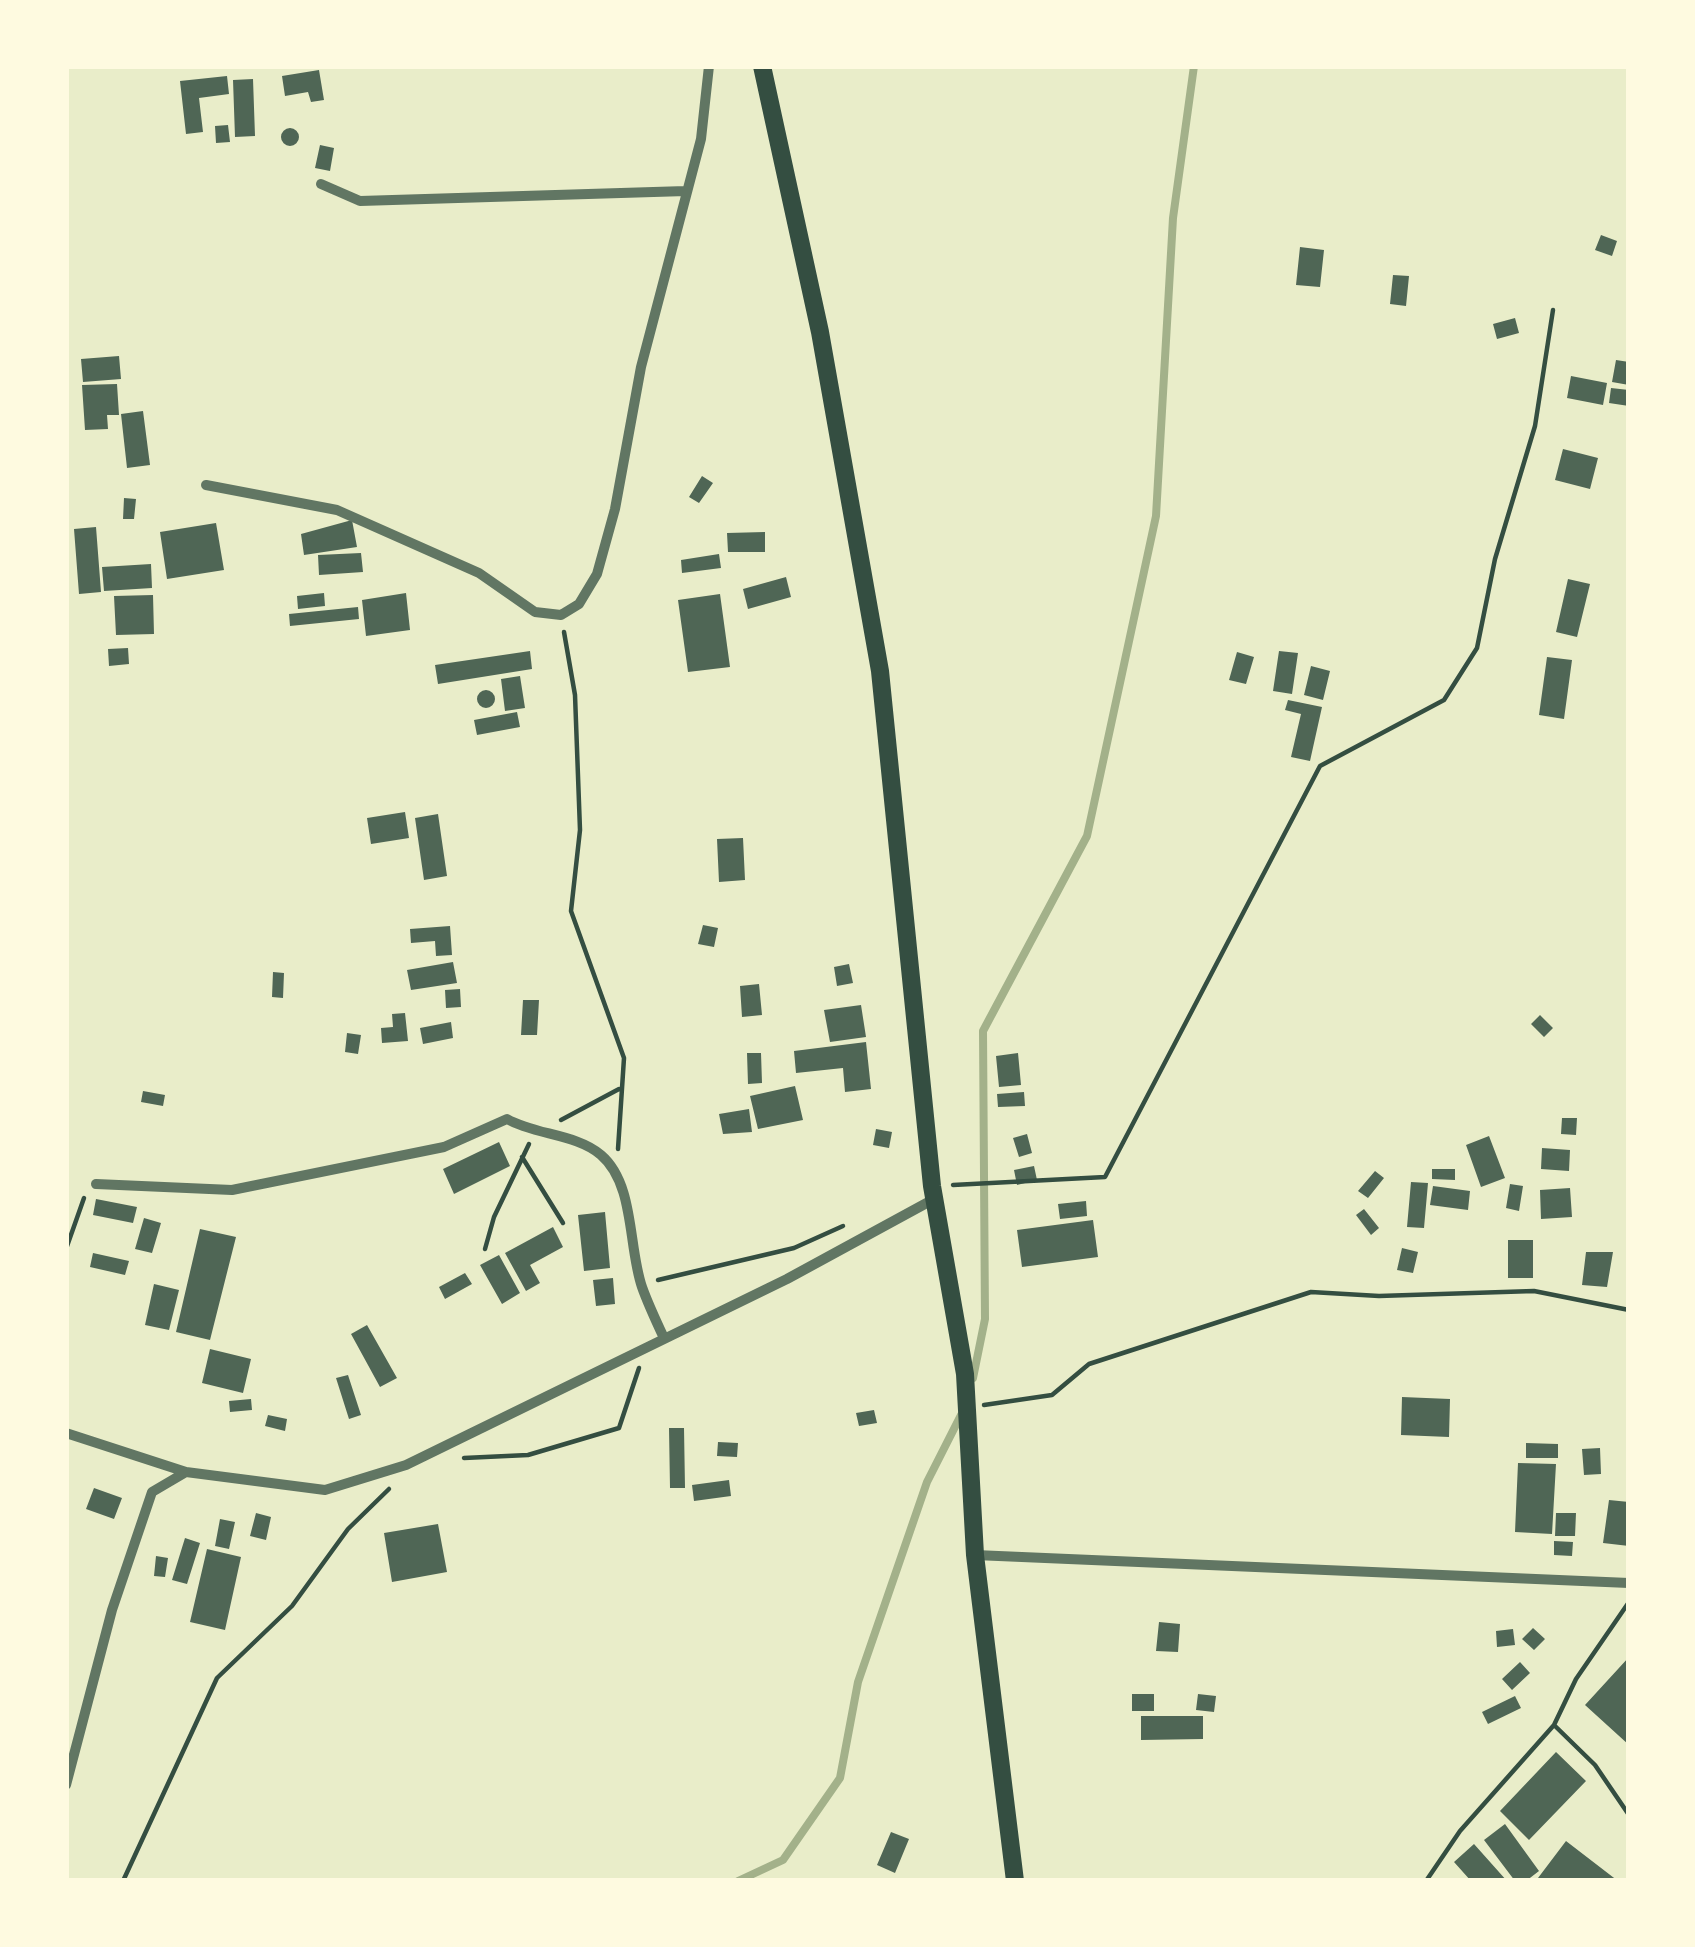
<!DOCTYPE html>
<html>
<head>
<meta charset="utf-8">
<style>
	body { margin:0 }
	#map { position:relative; width:1695px; height:1947px; overflow:hidden; background:#e9edc9; font-family:"Fira Sans Condensed",sans-serif }
	canvas { display:block }
	.frame { position:absolute; inset:0; border:69px solid #fefae0; pointer-events:none }
</style>
</head>
<body>
<div id="map">
<canvas width="1695" height="1947"></canvas>
<div class="frame"></div>
</div>
<script>
const context = document.querySelector('canvas').getContext('2d');
context.lineJoin = 'round';
function trace(path, color, width, dash) { context.strokeStyle = color; context.lineWidth = width; context.lineCap = dash ? 'butt' : 'round'; context.setLineDash(dash || []); context.stroke(path); }
function fillPath(path, color) { context.fillStyle = color; context.fill(path, 'evenodd'); }
const stream = new Path2D(`
	M973,1378L985,1319L983,1031L1087,836L1156,516L1173,218L1194,66
	M738,1881L783,1860L840,1778L858,1682L927,1482L961,1415`);
const building = new Path2D(`
	M319,70L324,100L311,102L308,92L285,96L282,76Z
	M227,76L229,94L199,98L203,132L186,134L180,81Z
	M253,79L255,136L235,137L233,80Z
	M228,125L230,142L216,143L215,126Z
	M281 137a9 9 0 1 1 18 0a9 9 0 1 1-18 0Z
	M320,145L334,148L330,171L315,168Z
	M1601,235L1617,241L1612,256L1595,250Z
	M1300,247L1324,250L1320,287L1296,285Z
	M1393,275L1409,276L1406,306L1390,304Z
	M1515,318L1519,333L1497,339L1493,324Z
	M119,356L121,379L83,382L81,359Z
	M1616,360L1629,362V385L1612,382Z
	M1571,376L1607,383L1603,405L1567,398Z
	M117,384L119,415H107L108,429L85,430L82,385Z
	M1611,388L1629,390V406L1609,403Z
	M143,411L150,465L127,468L121,414Z
	M1563,449L1598,458L1590,489L1555,480Z
	M702,476L713,483L699,503L689,497Z
	M124,498L136,499L134,519H123Z
	M352,520L357,547L304,555L301,534Z
	M216,523L224,570L167,579L160,532Z
	M96,527L101,592L79,594L74,529Z
	M765,532V552H728L727,533Z
	M361,553L363,572L319,575L318,555Z
	M719,554L721,568L682,573L681,560Z
	M151,564L152,588L104,591L102,567Z
	M786,577L791,597L748,609L743,589Z
	M1568,579L1590,584L1577,637L1556,632Z
	M324,593L325,606L298,609L297,596Z
	M406,593L410,630L366,636L362,600Z
	M720,594L730,667L688,672L678,600Z
	M153,595L154,634L116,635L114,596Z
	M358,607L359,619L290,626L289,614Z
	M128,648L129,664L109,666L108,649Z
	M530,651L532,669L438,684L435,665Z
	M1279,651L1298,653L1292,694L1273,691Z
	M1237,652L1254,657L1246,684L1229,680Z
	M1547,657L1572,660L1564,719L1539,715Z
	M1311,666L1330,671L1323,700L1304,695Z
	M520,676L525,708L505,711L501,679Z
	M477 699a9 9 0 1 1 18 0a9 9 0 1 1-18 0Z
	M1288,700L1322,707L1310,761L1291,757L1301,714L1285,710Z
	M517,712L520,727L477,735L474,720Z
	M405,812L409,838L371,844L367,818Z
	M438,814L447,876L424,880L415,818Z
	M743,838L745,880L719,882L717,839Z
	M703,925L718,928L714,947L698,944Z
	M450,926L452,955L436,956L435,941L411,943L410,929Z
	M453,962L457,983L411,990L407,970Z
	M849,964L853,983L837,986L834,967Z
	M273,972L284,973L283,998L272,997Z
	M759,984L762,1015L742,1017L740,986Z
	M460,989L461,1007L446,1008L445,990Z
	M523,1000H539L537,1035H521Z
	M861,1005L866,1037L830,1042L824,1010Z
	M405,1013L408,1041L382,1043L381,1028L393,1027L392,1014Z
	M1540,1015L1553,1028L1544,1037L1531,1024Z
	M451,1022L453,1038L423,1044L420,1028Z
	M347,1033L361,1035L358,1054L345,1052Z
	M866,1042L871,1089L845,1092L843,1068L796,1073L794,1051Z
	M747,1053H761L762,1083L748,1084Z
	M1018,1053L1021,1085L999,1087L996,1056Z
	M795,1086L803,1120L758,1129L750,1096Z
	M143,1091L165,1095L163,1106L141,1102Z
	M1024,1092L1025,1106L998,1107L997,1094Z
	M749,1109L752,1132L723,1134L719,1114Z
	M1562,1118H1577L1576,1135L1561,1134Z
	M876,1129L892,1132L889,1148L873,1145Z
	M1027,1134L1032,1153L1019,1157L1013,1138Z
	M1489,1136L1505,1178L1481,1187L1466,1145Z
	M499,1142L510,1166L454,1194L443,1169Z
	M1542,1148L1570,1150L1569,1171L1541,1169Z
	M1034,1166L1037,1180L1017,1185L1014,1170Z
	M1432,1169H1455V1180L1432,1179Z
	M1375,1171L1384,1178L1368,1198L1358,1191Z
	M1411,1182L1428,1183L1424,1228L1407,1227Z
	M1510,1184L1523,1186L1519,1211L1506,1208Z
	M1433,1186L1470,1191L1468,1210L1430,1205Z
	M1570,1188L1572,1217L1541,1219L1540,1190Z
	M96,1199L137,1207L133,1223L93,1215Z
	M1086,1201L1087,1216L1060,1219L1058,1204Z
	M1364,1209L1379,1228L1371,1235L1356,1215Z
	M605,1212L610,1268L584,1271L578,1215Z
	M144,1218L161,1223L152,1253L135,1249Z
	M1093,1220L1098,1257L1022,1267L1017,1230Z
	M553,1227L563,1247L530,1265L540,1283L526,1291L505,1253Z
	M200,1229L236,1237L210,1340L176,1332Z
	M1508,1240H1533V1278H1508Z
	M1402,1248L1418,1252L1413,1273L1397,1270Z
	M1586,1252H1613L1607,1287L1582,1285Z
	M93,1253L129,1261L125,1275L90,1267Z
	M499,1255L520,1293L502,1304L480,1265Z
	M465,1273L472,1284L445,1299L439,1287Z
	M613,1278L615,1304L596,1306L593,1280Z
	M154,1284L179,1290L169,1330L145,1325Z
	M367,1325L397,1378L380,1387L351,1334Z
	M210,1349L251,1359L243,1393L202,1383Z
	M348,1375L361,1415L349,1419L336,1378Z
	M1402,1397L1450,1399L1449,1437L1401,1435Z
	M251,1399L252,1410L230,1412L229,1401Z
	M874,1410L877,1423L859,1426L856,1413Z
	M268,1415L287,1419L285,1431L265,1426Z
	M669,1428H684L685,1488H670Z
	M718,1442L738,1443L737,1457L717,1456Z
	M1526,1443L1558,1444V1458H1526Z
	M1600,1448L1601,1474L1584,1475L1582,1449Z
	M1518,1463L1556,1464L1552,1534L1515,1532Z
	M729,1480L731,1496L694,1501L692,1485Z
	M94,1488L122,1498L114,1519L86,1509Z
	M1609,1500L1629,1502V1546L1603,1543Z
	M256,1513L271,1517L266,1540L250,1536Z
	M1556,1513H1576L1575,1536H1555Z
	M220,1519L235,1522L229,1549L215,1546Z
	M438,1524L447,1572L392,1582L384,1533Z
	M185,1538L200,1543L187,1584L172,1580Z
	M1554,1541L1573,1542L1572,1556L1554,1555Z
	M207,1549L241,1557L225,1630L190,1622Z
	M156,1556L168,1558L165,1577L154,1576Z
	M1159,1622L1180,1624L1178,1652L1156,1651Z
	M1533,1628L1545,1639L1534,1650L1522,1639Z
	M1513,1629L1515,1645L1497,1647L1496,1631Z
	M1629,1657V1745L1585,1705Z
	M1520,1662L1530,1673L1512,1690L1502,1679Z
	M1132,1694H1154V1711H1132Z
	M1198,1694L1216,1696L1214,1712L1196,1710Z
	M1515,1696L1521,1708L1488,1724L1482,1712Z
	M1141,1716H1203V1739L1141,1740Z
	M1556,1752L1586,1781L1529,1840L1500,1811Z
	M1505,1824L1539,1871L1526,1881H1515L1484,1840Z
	M891,1832L909,1839L895,1873L877,1865Z
	M1566,1841L1618,1881L1538,1878Z
	M1474,1844L1507,1881H1471L1454,1862Z`);
const path = new Path2D(`
	M564,632L575,695L580,830L571,911L624,1058L618,1149
	M561,1120L619,1089
	M522,1157L563,1223
	M953,1185L1105,1177L1320,766L1444,700L1477,648L1495,559L1535,426L1553,310
	M66,1249L84,1198
	M485,1249L494,1217L529,1144
	M658,1280L794,1248L843,1226
	M984,1405L1052,1395L1089,1364L1311,1292L1379,1296L1534,1291L1629,1310
	M464,1458L528,1455L619,1428L639,1368
	M1629,1602L1576,1679L1554,1725L1595,1765L1629,1815
	M123,1881L217,1678L292,1606L348,1529L389,1489
	M1426,1881L1460,1831L1554,1725`);
const minor = new Path2D(`
	M321,184L360,201L686,191
	M206,485L337,510L479,573L535,612L561,615L579,604L597,574L615,509L641,367L701,139L709,66
	M96,1184L232,1190L444,1147L507,1119C535,1135 577,1134 601,1155C635,1184 628,1247 642,1287C648,1304 656,1321 664,1338
	M66,1433L186,1472
	M975,1555L1629,1583
	M66,1785L112,1610L152,1492L186,1472L325,1490L406,1465L787,1279L934,1199`);
const primary = new Path2D(`
	M762,66L820,332L880,671L932,1186L965,1374L975,1555L1015,1881`);
trace(stream, '#a3b18a', 8);
fillPath(building, '#4f6655');
trace(path, '#344e41', 4.5);
trace(minor, '#617663', 10);
trace(primary, '#344e41', 18);
</script>
</body>
</html>
